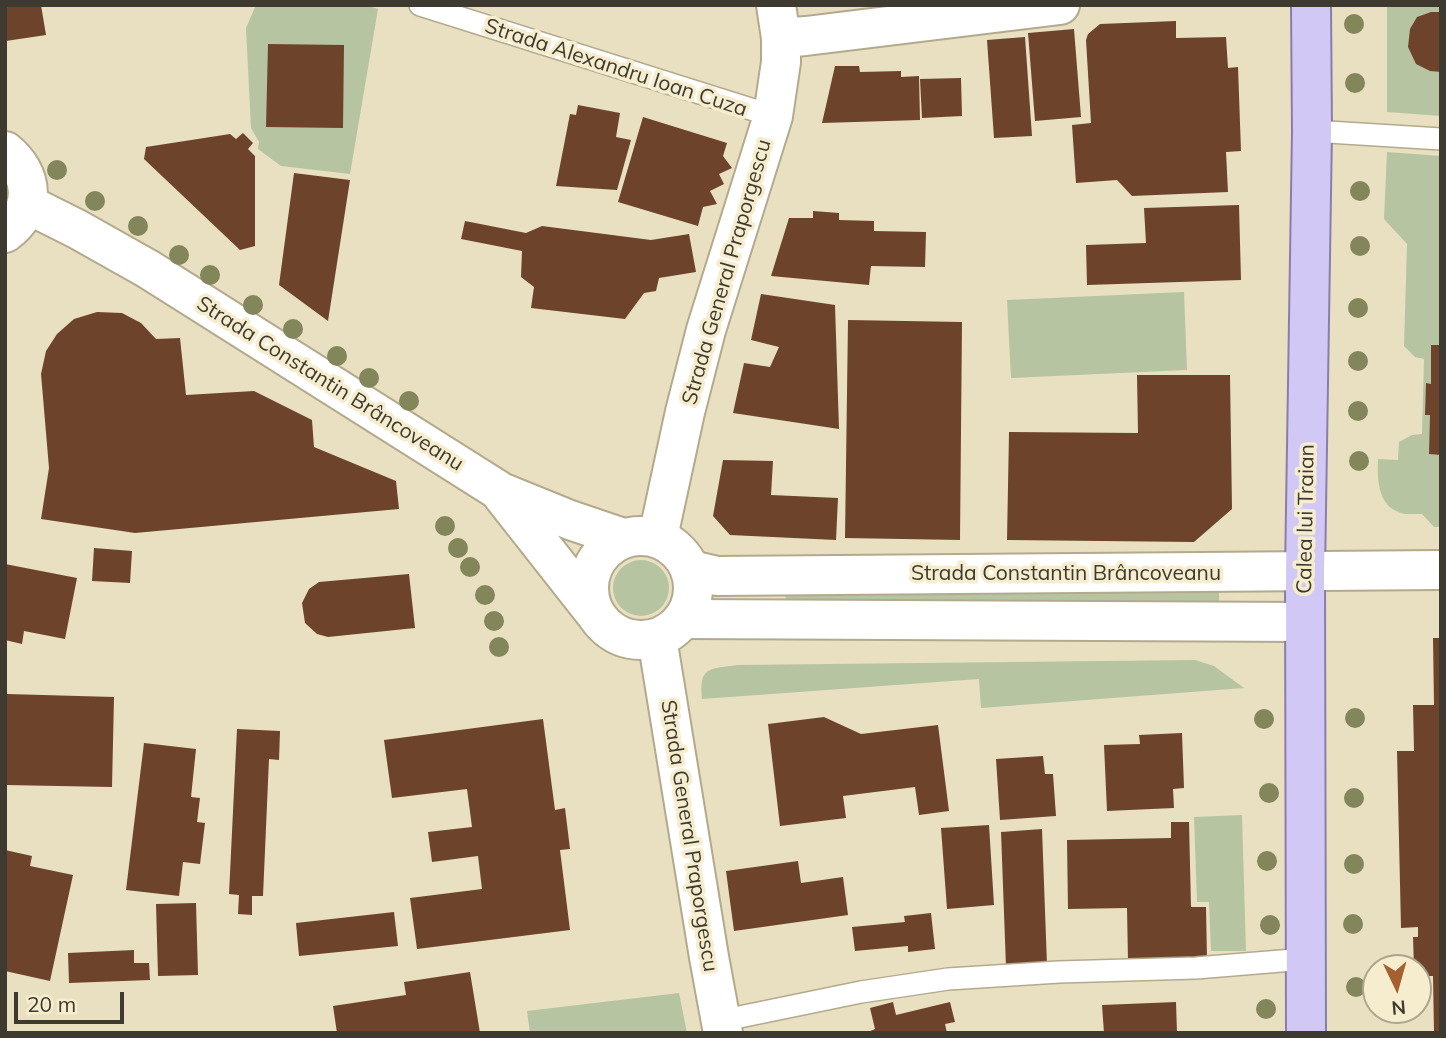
<!DOCTYPE html>
<html>
<head>
<meta charset="utf-8">
<style>
	body { margin:0 }
	#map { position:relative; width:1446px; height:1038px; overflow:hidden; background:#e9e0c2; font-family:Mulish,sans-serif }
	canvas { display:block }
	.frame { position:absolute; inset:0; border:7px solid #3e3a2f; pointer-events:none }
	.north { position:absolute; left:1362px; top:954px; width:70px; height:70px; box-sizing:border-box; background:#f6edcf; border:2px solid #aca58f; border-radius:50%; rotate:175deg; font-size:19px; font-weight:700; line-height:28px; text-align:center; color:#3e3a2f }
	.north::after { content:''; display:block; margin:auto; width:24px; height:32px; background:#a56031; clip-path:polygon(50% 0,100% 100%,50% 72%,0 100%) }
	.scale { position:absolute; left:14px; top:992px; width:110px; height:32px; box-sizing:border-box; border:4px solid #3e3a2f; border-top:0; padding-left:9px; font-size:21px; line-height:24px; white-space:nowrap; color:#3e3a2f; -webkit-text-stroke:5px #f6edcf; paint-order:stroke }
</style>
</head>
<body>
<div id="map">
<canvas width="1446" height="1038"></canvas>
<div class="frame"></div>
<div class="north">N</div>
<div class="scale">20 m</div>
</div>
<script>
const context = document.querySelector('canvas').getContext('2d');
context.lineJoin = 'round';
function fillPath(path, color) { context.fillStyle = color; context.fill(path, 'evenodd'); }
function trace(path, color, width, dash) { context.strokeStyle = color; context.lineWidth = width; context.lineCap = dash ? 'butt' : 'round'; context.setLineDash(dash || []); context.stroke(path); }
function write(font, color, halo, rows, align = 'center') {
  context.font = font + ' Mulish,sans-serif'; context.lineWidth = 7; context.setLineDash([]); context.textBaseline = 'middle'; context.strokeStyle = halo; context.fillStyle = color; for (const [text, x, y, turn = 0] of rows) {
    context.save(); context.translate(x, y); context.rotate((+turn || 0) * Math.PI / 180); context.textAlign = isNaN(turn) ? turn : align; if (halo) context.strokeText(text, 0, 0); context.fillText(text, 0, 0); context.restore();
  }
}
const green = new Path2D(`
	M256,5H366L378,9L350,174L281,166L258,149L259,142L251,128L246,28Z
	M1387,5H1441V116L1387,112Z
	M1387,152L1441,156V527H1434L1422,514C1417,514 1410,514 1405,514C1378,509 1377,481 1378,459L1398,460L1399,442L1412,435L1422,434L1424,359L1415,357L1404,346L1407,244L1384,219Z
	M1184,292L1187,370L1011,378L1007,300Z
	M613 588a28 28 0 1 1 56 0a28 28 0 1 1-56 0Z
	M785,588L1219,589V605L786,604Z
	M1195,660L1214,666L1244,688L981,708L979,679L702,699C699,667 708,669 737,665Z
	M1242,815L1246,951H1211L1209,902H1197L1194,817Z
	M679,993L687,1033H530L527,1011Z`);
const building = new Path2D(`
	M5,5H41L46,35L6,41Z
	M1431,12H1441V72L1430,71L1416,64L1408,47L1410,29L1417,17Z
	M1176,21V38L1226,37L1228,68L1238,67L1241,151L1226,152L1228,192L1132,196L1117,180L1076,183L1072,125L1091,123L1086,40L1088,34L1100,24Z
	M1074,29L1081,117L1035,121L1028,33Z
	M1025,37L1032,136L994,138L987,40Z
	M268,44L344,45L343,128L266,127Z
	M835,66H859L860,72L901,71V77L919,76L920,120L822,123Z
	M961,78L962,116L922,118L920,79Z
	M578,105L620,113L616,137L631,140L617,190L556,186L570,114L576,115Z
	M643,117L727,143L723,156L732,168L719,174L724,184L710,191L717,204L703,207L698,226L618,202Z
	M243,133L253,143L248,149L255,156V246L240,250L144,159L146,147L230,134L236,139Z
	M294,173L350,180L328,321L279,285Z
	M1239,205L1241,280L1087,285L1086,245L1146,243L1144,208Z
	M813,211L839,213V220L874,221V231L926,232L925,267L871,266L869,285L771,276L789,218H813Z
	M465,221L526,233L542,226L651,240L689,234L696,272L659,278L656,291L644,293L625,319L531,308L534,287L521,277L522,251L461,239Z
	M761,294L835,305L839,429L733,413L744,363L770,367L779,347L751,340Z
	M97,312L122,313L141,323L156,339L180,338L186,395L254,391L312,420L314,447L396,481L399,509L135,533L41,519L49,468L41,374L46,351L57,334L74,319Z
	M848,320L962,322L960,540L845,538Z
	M1431,345H1441V455L1429,454L1430,415H1425L1426,383L1431,384Z
	M1137,375H1230L1232,509L1194,542L1007,540L1009,432L1138,433Z
	M723,460L773,461L771,495L838,498L836,540L730,535L713,516Z
	M94,548L132,551L130,583L92,581Z
	M5,564L77,578L65,639L24,631L22,644L5,640Z
	M409,574L415,628L328,637L317,634L305,623L302,603L309,589L319,582Z
	M1433,638H1441V1033H1434L1433,976H1418V968H1414L1413,937H1418V927L1401,928L1397,751H1414L1413,705H1434Z
	M7,694L114,697L112,787L5,785Z
	M824,717L861,734L938,725L949,811L919,815L915,787L843,796L846,818L780,826L768,724Z
	M543,719L555,810L565,808L570,849L560,850L570,930L417,949L410,898L482,889L478,856L432,862L428,832L472,827L467,789L392,798L384,740Z
	M237,729L280,731L279,760L269,759L263,896H252V915L238,914L239,895L229,894Z
	M1182,733L1184,788L1173,789L1174,808L1107,811L1104,745L1140,744L1139,735Z
	M144,743L196,749L191,797L200,798L197,822L205,823L200,864L183,862L179,896L126,890Z
	M1043,756L1045,774H1053L1056,816L1000,820L996,759Z
	M1171,822H1189L1191,907H1206L1207,960L1128,961L1127,908L1068,909L1067,840L1171,838Z
	M989,825L994,905L947,909L941,828Z
	M1042,829L1047,965L1006,967L1001,832Z
	M5,850L32,856L30,866L73,875L50,981L5,971Z
	M798,861L801,883L843,877L848,915L734,931L726,871Z
	M196,903L198,975L158,976L156,904Z
	M394,912L398,946L299,956L296,923Z
	M931,913L935,949L908,952V946L855,951L852,927L905,922L904,916Z
	M134,950V963H149L150,980L69,983L68,953Z
	M470,972L480,1033H337L333,1006L406,995L404,982Z
	M893,1002L896,1015L950,1002L955,1022L945,1024L947,1033H866L875,1029L870,1008Z
	M1176,1002L1177,1033H1104L1102,1005Z`);
const lane = new Path2D(`
	M420,5L773,116
	M1312,131L1441,139
	M720,1021L861,992L948,979L1059,972L1196,968L1305,959`);
const street = new Path2D(`
	M781,38L806,36L1060,5
	M658,537L685,412L706,330L773,116L781,62V38L776,5
	M691,570L717,576L1441,570
	M685,619L1305,622`);
const secondary = new Path2D(`
	M5,151C34,174 37,210 5,233
	M27,204L77,229L148,269L498,490L594,612
	M501,492L570,520L623,538
	M589 588a52 52 0 1 1 104 0a52 52 0 1 1-104 0Z
	M657,638L709,957L723,1033`);
const primary = new Path2D(`
	M1306,1033L1305,572L1312,131L1311,5`);
const trees = [
	[1354,24],
	[1355,83],
	[57,170],
	[1360,191],
	[95,201],
	[138,226],
	[1360,246],
	[179,255],
	[210,275],
	[253,305],
	[1358,308],
	[293,329],
	[337,356],
	[1358,361],
	[369,378],
	[409,401],
	[1358,411],
	[1359,461],
	[445,526],
	[458,548],
	[470,567],
	[485,595],
	[494,621],
	[499,647],
	[1355,718],
	[1264,719],
	[1269,793],
	[1354,798],
	[1267,861],
	[1354,864],
	[1353,924],
	[1270,925],
	[1356,987],
	[1266,1009]
];
const streetNames = [
	["Strada Alexandru Ioan Cuza",616,68,18],
	["Strada General Praporgescu",727,272,-74],
	["Strada Constantin Brâncoveanu",330,384,32],
	["Calea lui Traian",1306,519,-89],
	["Strada Constantin Brâncoveanu",1066,574],
	["Strada General Praporgescu",689,836,81]
];
fillPath(green, '#b6c4a2');
fillPath(building, '#6d432b');
trace(lane, '#b3aa8e', 24);
trace(street, '#b3aa8e', 42);
trace(secondary, '#b3aa8e', 42);
trace(primary, '#897eab', 42);
trace(lane, '#fff', 21);
trace(street, '#fff', 38);
trace(secondary, '#fff', 38);
trace(primary, '#d1c8f5', 38);
context.fillStyle = '#82865a';
for (const [x, y] of trees) { context.beginPath(); context.arc(x, y, 10, 0, 2 * Math.PI); context.fill(); }
write('21px', '#3e3a2f', '#f6edcf', streetNames);
</script>
</body>
</html>
